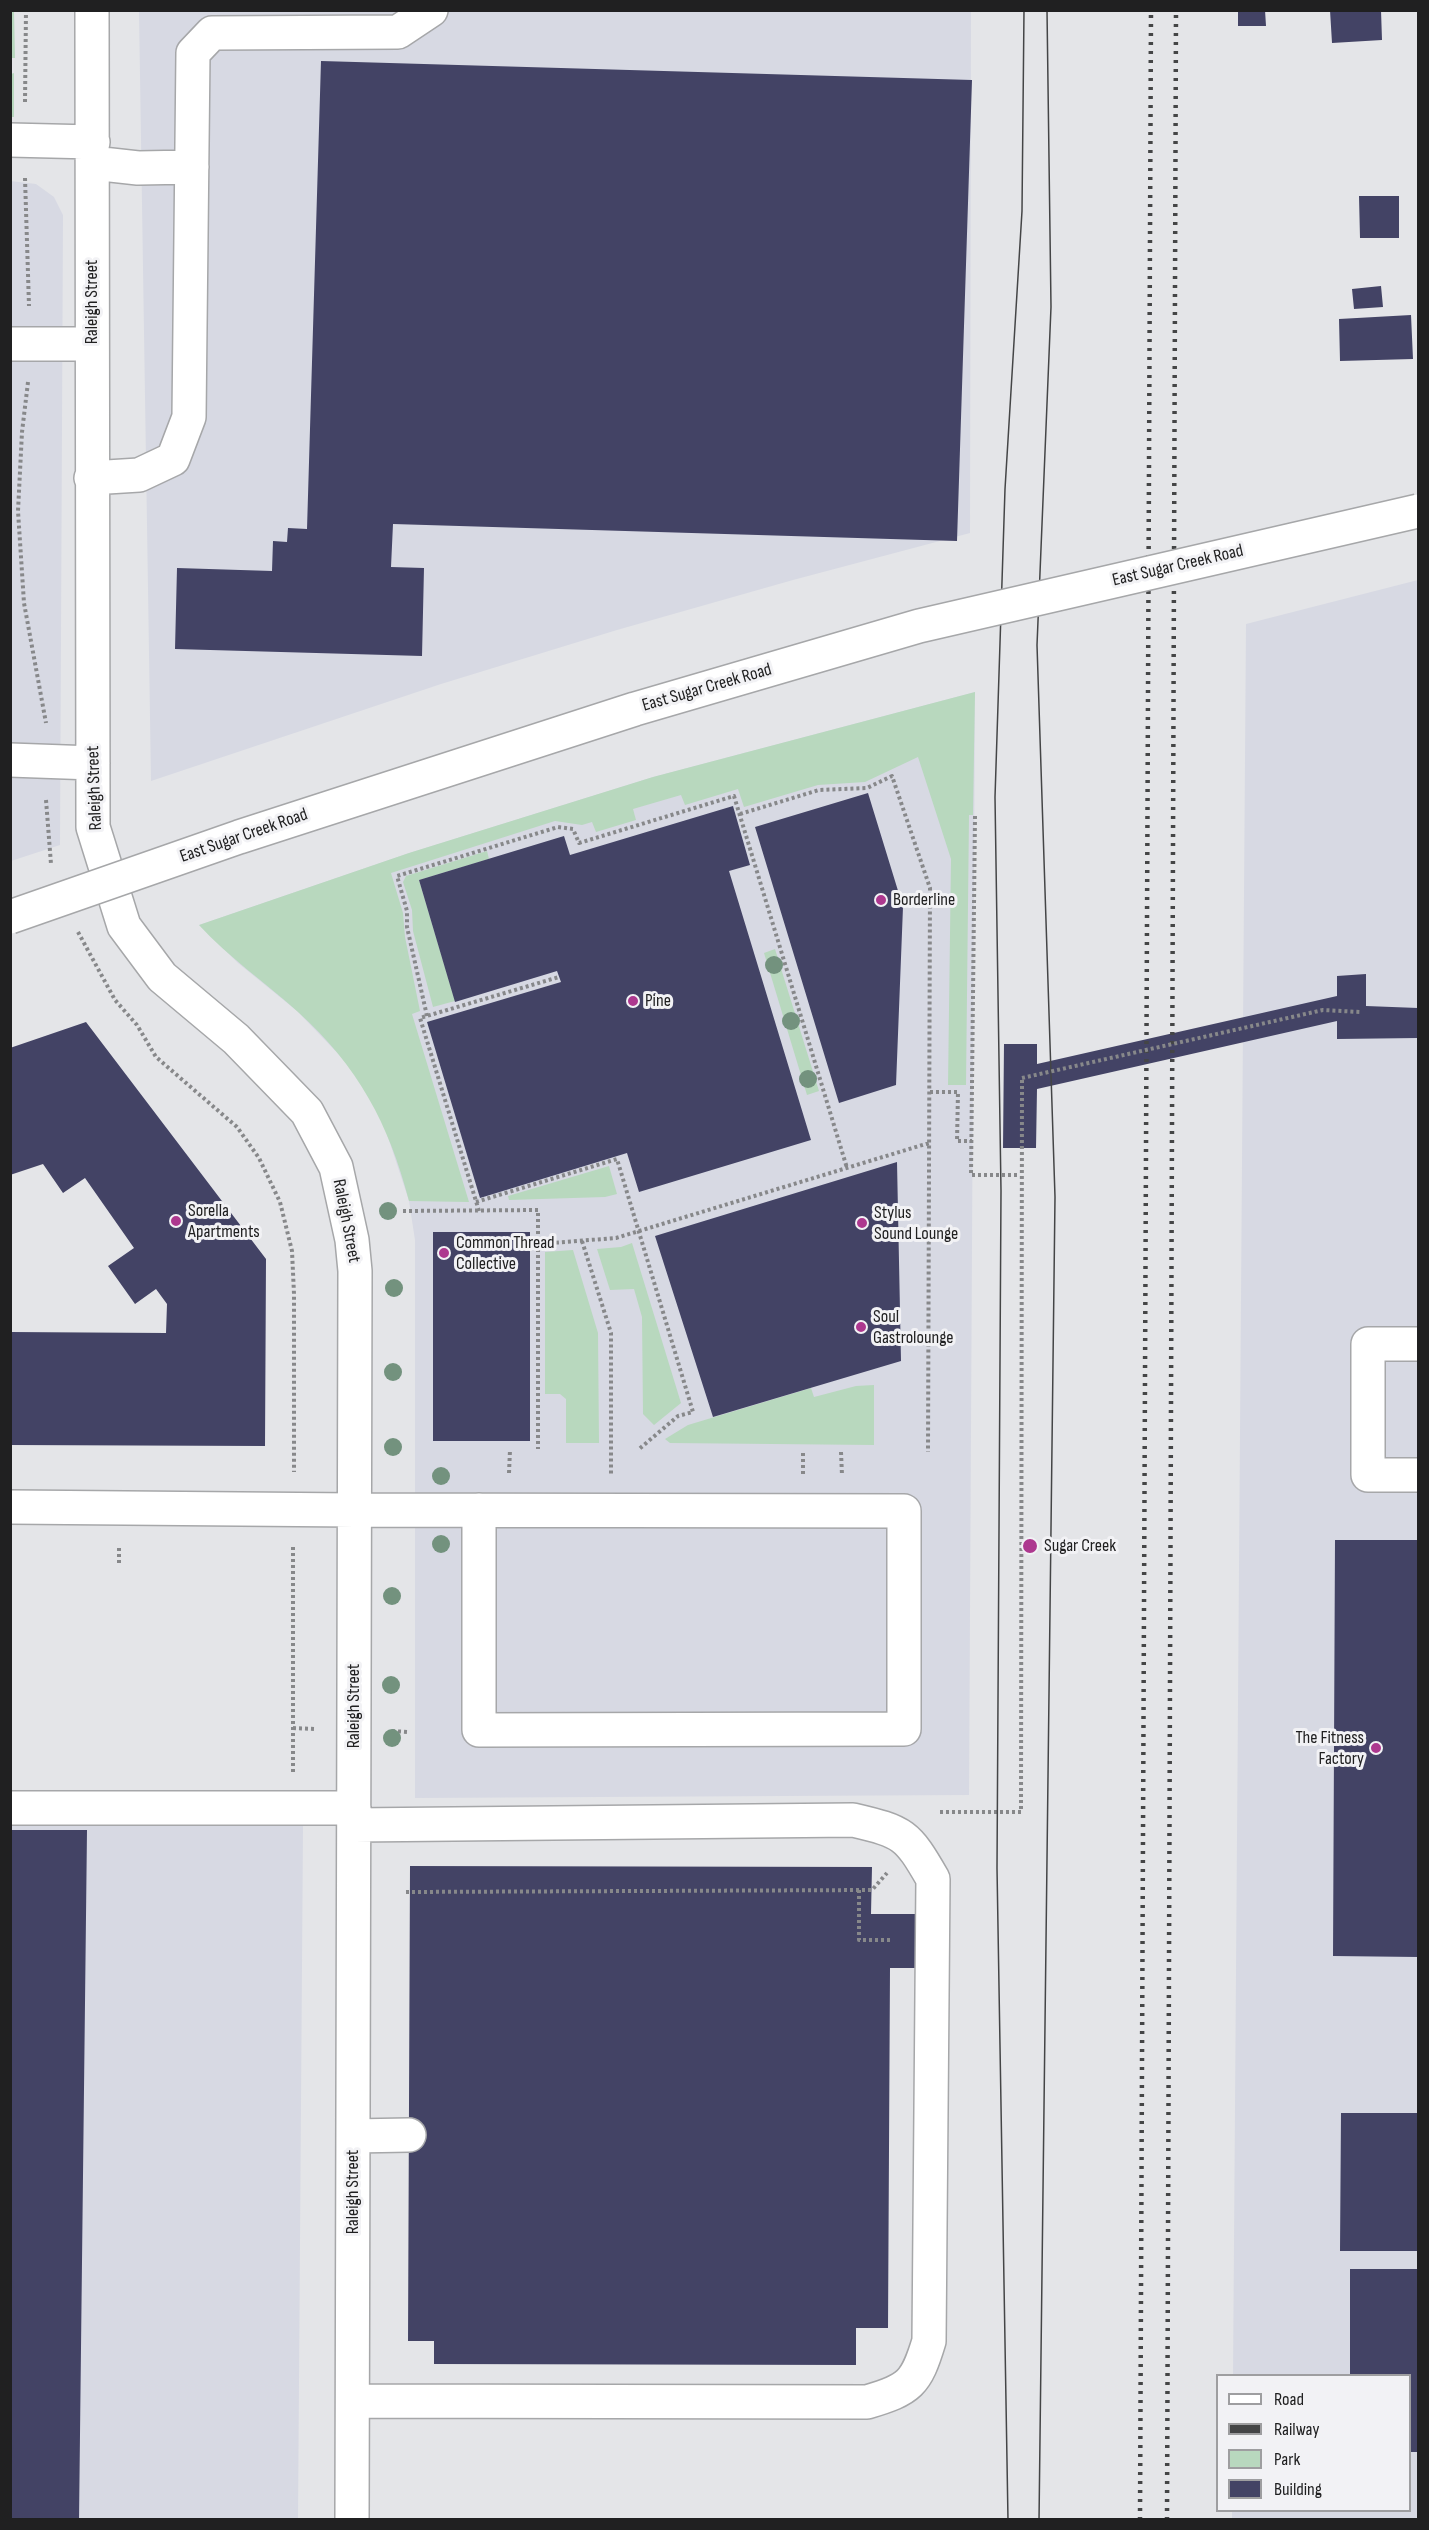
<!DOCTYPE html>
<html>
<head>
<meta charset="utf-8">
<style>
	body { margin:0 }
	#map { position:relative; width:1429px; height:2530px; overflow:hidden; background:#e4e5e8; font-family:"Sofia Sans Condensed",sans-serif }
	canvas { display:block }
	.frame { position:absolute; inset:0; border:12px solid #202021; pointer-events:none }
	.legend { position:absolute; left:1216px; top:2374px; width:195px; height:138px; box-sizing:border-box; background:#f2f2f5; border:2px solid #9e9ea0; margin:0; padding:8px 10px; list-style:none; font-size:18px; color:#202021 }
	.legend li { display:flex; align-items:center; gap:12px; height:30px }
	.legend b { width:30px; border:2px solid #9e9ea0 }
</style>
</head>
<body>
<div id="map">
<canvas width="1429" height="2530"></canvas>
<div class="frame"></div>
<ul class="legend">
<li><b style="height:8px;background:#fff"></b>Road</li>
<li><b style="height:8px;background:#444546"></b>Railway</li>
<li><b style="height:16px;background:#b8d8be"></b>Park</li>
<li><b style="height:16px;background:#434365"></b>Building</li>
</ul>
</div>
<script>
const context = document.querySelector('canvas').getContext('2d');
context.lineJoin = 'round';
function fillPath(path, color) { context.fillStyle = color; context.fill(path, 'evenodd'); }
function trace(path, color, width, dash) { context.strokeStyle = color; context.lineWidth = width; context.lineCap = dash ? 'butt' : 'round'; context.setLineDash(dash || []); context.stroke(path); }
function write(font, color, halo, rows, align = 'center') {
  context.font = font + ' "Sofia Sans Condensed",sans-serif'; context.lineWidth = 6; context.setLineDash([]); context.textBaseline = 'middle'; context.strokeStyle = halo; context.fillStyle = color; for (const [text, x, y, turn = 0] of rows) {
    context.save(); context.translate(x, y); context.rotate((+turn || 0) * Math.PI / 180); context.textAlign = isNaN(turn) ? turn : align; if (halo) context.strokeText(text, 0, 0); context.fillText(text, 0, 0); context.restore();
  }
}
const built = new Path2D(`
	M139,11H971L970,533L793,580L617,630L441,684L151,781Z
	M10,181L36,184L54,197L63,215L60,845L11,861Z
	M1418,580V2519L1232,2520V2511L1410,2510V2376L1233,2375L1246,624Z
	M975,692L969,1795L415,1798V1240L409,1201L385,1128L368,1094L347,1063L297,1011L238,963L199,925L409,853L653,777Z
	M11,1826H303L298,2519L11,2520Z`);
const green = new Path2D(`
	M10,11H14L15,58H11Z
	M14,73V117H11V74Z
	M975,692L973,815H969L966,1085H948L951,859L918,757L865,782L818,785L744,807L738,789L685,805L681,795L633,809L636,820L596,832L592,822L582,825L555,821L391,873L403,913L405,937L420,1011L412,1014L469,1202L409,1201C389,1124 358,1066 298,1012C265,982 229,958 199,925L409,853L653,777Z
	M487,851L489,859L419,880L455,1001L433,1007L413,931L412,910L403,882L406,876Z
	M775,949L819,1091L807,1095L764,953Z
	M609,1166L617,1194L605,1197L509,1200L508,1196Z
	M632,1243L681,1403L654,1425L643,1414L642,1317L634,1289L610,1290L597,1249L621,1247Z
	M573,1250L598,1333L599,1443H566V1399L560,1394H545V1252Z
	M874,1385V1445L670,1443L665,1439L688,1425L811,1388L814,1397L856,1386Z`);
const building = new Path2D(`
	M1238,10H1265L1266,26H1238Z
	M1330,10H1381L1382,40L1332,43Z
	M321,61L972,80L957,541L393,524L391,567L424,568L422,656L175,649L177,568L272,571L273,541L287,542L288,528L307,529Z
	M1359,196H1399V238H1360Z
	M1381,286L1383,307L1354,309L1352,289Z
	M1411,315L1413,359L1340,361L1339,319Z
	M868,793L903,907L896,1085L839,1103L755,827Z
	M733,806L750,865L729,871L811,1140L639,1192L627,1153L480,1198L427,1022L561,982L557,971L455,1002L419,880L564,836L570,855Z
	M1366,974V1006L1418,1008V1038L1337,1039V1021L1037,1089L1036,1148H1003L1004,1044H1037V1064L1337,996V976Z
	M86,1022L266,1259L265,1446L10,1445V1332L166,1333L167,1304L156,1289L135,1304L108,1266L134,1248L85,1178L63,1193L43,1164L10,1175V1048Z
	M897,1162L901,1361L713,1417L655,1236Z
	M433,1232H530V1441H433Z
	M1335,1540H1418V1957L1333,1956Z
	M10,1830H87L79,2520H10Z
	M410,1866L872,1867L871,1914H915V1968H890L888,2328H856V2365L434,2364V2341H408Z
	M1341,2113H1418V2251H1340Z
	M1350,2269H1418V2452H1410V2376H1350Z`);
const path = new Path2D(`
	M25,102L26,10
	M25,178L29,306
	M28,382L22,432L18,511L24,603L46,723
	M46,800L51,864
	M740,814L819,790L867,788L892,776L930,888L928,1452
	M975,816L971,1175H1020
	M78,932L115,1000L137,1025L156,1057L237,1127L259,1158L280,1202L292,1251L294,1294V1472
	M427,1016L407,927V911L397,876L558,827L573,829L579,843L734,796L847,1168
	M930,1092H958L957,1141H972
	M476,1202L617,1159L693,1412L678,1416L638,1450
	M403,1211L538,1210V1449
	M479,1211L420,1018L559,977
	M582,1241L611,1333V1474
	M538,1244L616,1238L929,1143
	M841,1452L842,1475
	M509,1473L510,1450
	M803,1474V1451
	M119,1563V1546
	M293,1728L316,1729
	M392,1731L407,1732
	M293,1772V1546
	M940,1812H1021L1022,1078
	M859,1890V1940H893
	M406,1892L872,1890L887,1873`);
const minor = new Path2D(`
	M92,10L93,827L124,926L162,977L236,1039L307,1112L336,1167L352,1240L355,1271L352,2520
	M10,140L93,142
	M93,163L138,168L192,167
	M10,344H92
	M91,478L139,475L173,459L189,417L193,53L212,33L398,32L431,10
	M10,760L93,763
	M1418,1344H1368V1475H1418
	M10,1507L355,1510L904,1511V1729L479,1730V1510
	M10,1808H354
	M353,2136L409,2135
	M353,2401L867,2402C910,2389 916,2384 929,2341L933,1879C907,1834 904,1832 853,1820L354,1825`);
const tram = new Path2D(`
	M1008,2520L997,1868L1001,1191L995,797L1005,489L1022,211L1024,10
	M1039,2520L1055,1197L1037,645L1051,307L1047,10`);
const rail = new Path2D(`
	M1140,2520L1151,10
	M1167,2520L1176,10`);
const pathBridge = new Path2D(`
	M1022,1078L1323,1010L1360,1012`);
const majorBridge = new Path2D(`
	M10,917L239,837L635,709L919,626L1418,511`);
const trees = [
	[774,965],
	[791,1021],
	[808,1079],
	[388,1211],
	[394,1288],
	[393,1372],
	[393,1447],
	[441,1476],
	[441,1544],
	[392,1596],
	[391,1685],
	[392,1738]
];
const markers = [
	[881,900,6,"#ad388f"],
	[633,1001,6,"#ad388f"],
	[176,1221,6,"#ad388f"],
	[862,1223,6,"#ad388f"],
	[444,1253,6,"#ad388f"],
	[861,1327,6,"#ad388f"],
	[1030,1546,8,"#ad388f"],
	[1376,1748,6,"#ad388f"]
];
const streetNames = [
	["Raleigh Street",92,302,-90],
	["East Sugar Creek Road",1178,566,-13],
	["East Sugar Creek Road",707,688,-16],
	["Raleigh Street",95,788,-92],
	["East Sugar Creek Road",244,836,-19],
	["Raleigh Street",346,1221,79],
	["Raleigh Street",354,1706,-90],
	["Raleigh Street",353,2192,-90]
];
const poiNames = [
	["Borderline",893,900],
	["Pine",645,1001],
	["Sorella",188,1211],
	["Apartments",188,1232],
	["Stylus",874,1213],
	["Sound Lounge",874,1234],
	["Common Thread",456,1243],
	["Collective",456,1264],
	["Soul",873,1317],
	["Gastrolounge",873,1338],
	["Sugar Creek",1044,1546],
	["The Fitness",1364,1738,"right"],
	["Factory",1364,1759,"right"]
];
fillPath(built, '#d7d9e3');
fillPath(green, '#b8d8be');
fillPath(building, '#434365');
trace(minor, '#a6a7a9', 36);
trace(path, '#87888a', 4, [3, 3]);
trace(minor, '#fff', 33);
trace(tram, '#444546', 1.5);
trace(rail, '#444546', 4.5, [3, 6]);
trace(majorBridge, '#a6a7a9', 36, []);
trace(pathBridge, '#87888a', 4, [3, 3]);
trace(majorBridge, '#fff', 33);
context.fillStyle = '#73927e';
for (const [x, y] of trees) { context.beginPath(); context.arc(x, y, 9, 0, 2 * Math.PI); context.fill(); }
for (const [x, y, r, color] of markers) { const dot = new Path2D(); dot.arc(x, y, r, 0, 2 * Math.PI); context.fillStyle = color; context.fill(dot); trace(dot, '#f2f2f5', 2); }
write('18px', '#202021', '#f2f2f5', streetNames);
write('18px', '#202021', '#f2f2f5', poiNames, 'left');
</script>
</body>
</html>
